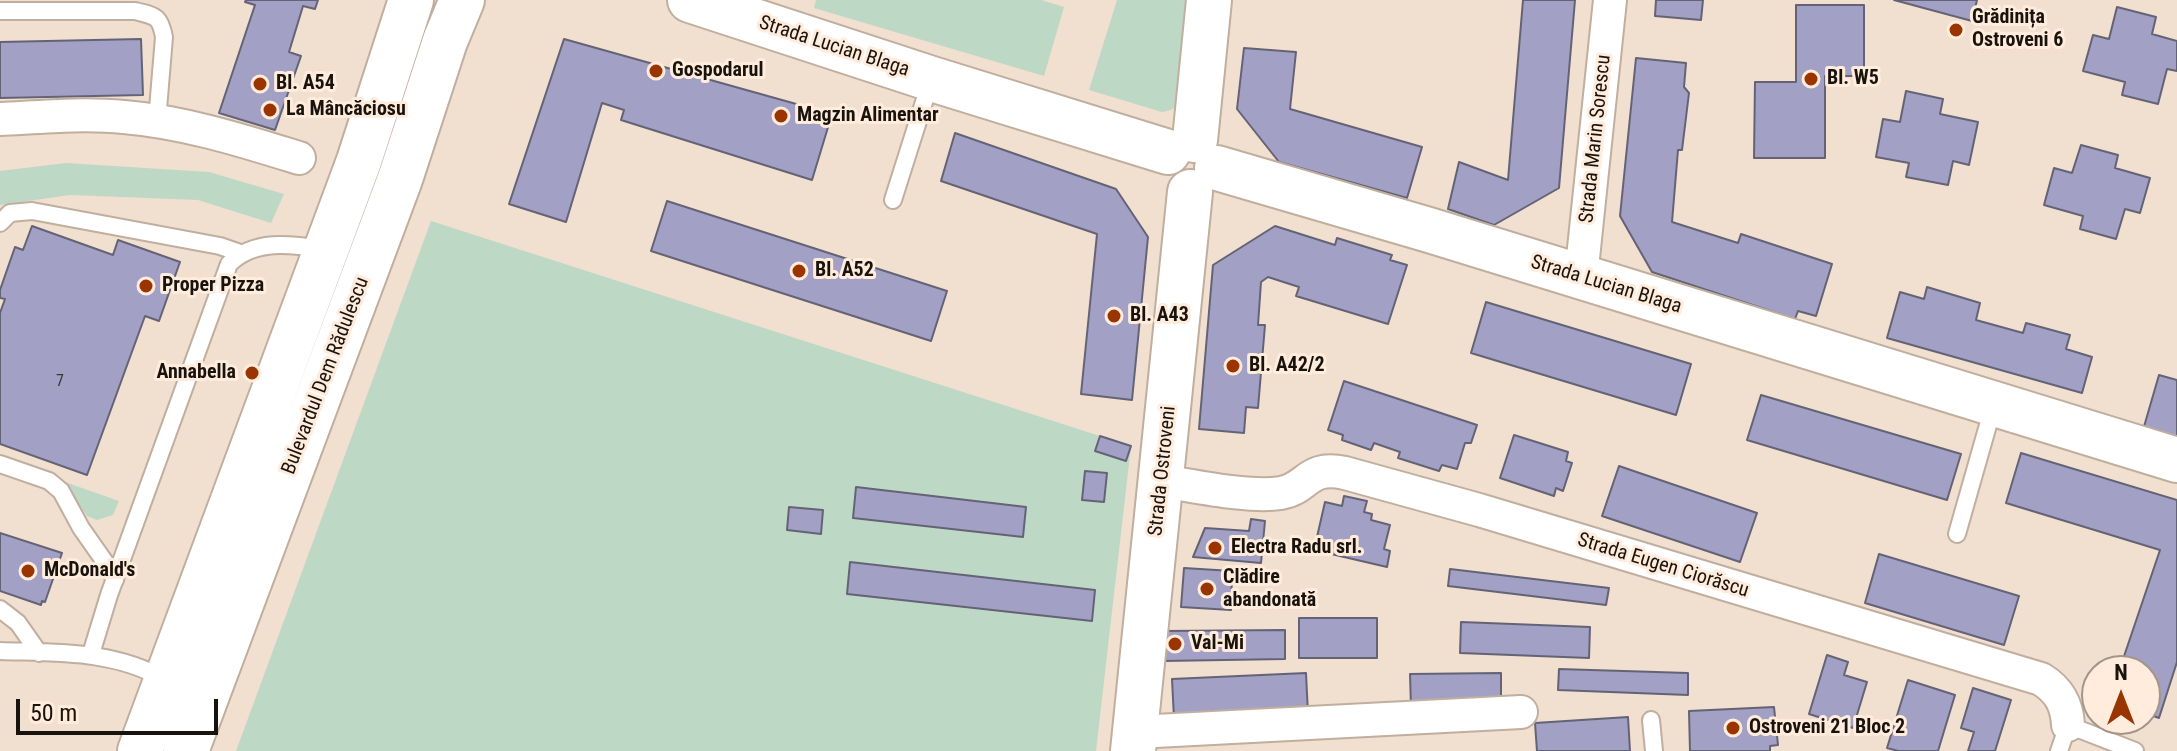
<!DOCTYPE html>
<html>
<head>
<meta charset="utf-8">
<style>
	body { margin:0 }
	#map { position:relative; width:2177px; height:751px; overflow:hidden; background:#f1dfcf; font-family:"Roboto Condensed",sans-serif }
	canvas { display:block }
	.north { position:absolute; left:2081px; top:655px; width:80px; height:80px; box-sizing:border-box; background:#ffecdc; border:2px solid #a39589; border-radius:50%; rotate:0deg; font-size:22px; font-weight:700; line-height:32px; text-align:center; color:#19130d }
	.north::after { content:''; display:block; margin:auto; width:28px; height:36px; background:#9a3502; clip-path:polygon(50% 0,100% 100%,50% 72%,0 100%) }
	.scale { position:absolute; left:16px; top:699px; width:202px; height:36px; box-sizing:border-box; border:4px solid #19130d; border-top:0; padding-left:10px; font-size:24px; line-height:28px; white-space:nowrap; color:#19130d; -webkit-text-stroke:6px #ffecdc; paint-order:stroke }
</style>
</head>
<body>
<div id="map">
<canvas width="2177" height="751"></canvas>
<div class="north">N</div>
<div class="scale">50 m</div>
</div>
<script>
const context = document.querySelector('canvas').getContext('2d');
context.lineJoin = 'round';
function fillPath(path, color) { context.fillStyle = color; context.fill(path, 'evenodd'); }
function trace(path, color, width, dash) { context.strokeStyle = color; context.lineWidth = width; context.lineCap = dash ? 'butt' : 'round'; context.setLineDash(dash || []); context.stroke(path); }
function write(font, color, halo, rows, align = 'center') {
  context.font = font + ' "Roboto Condensed",sans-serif'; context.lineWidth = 6; context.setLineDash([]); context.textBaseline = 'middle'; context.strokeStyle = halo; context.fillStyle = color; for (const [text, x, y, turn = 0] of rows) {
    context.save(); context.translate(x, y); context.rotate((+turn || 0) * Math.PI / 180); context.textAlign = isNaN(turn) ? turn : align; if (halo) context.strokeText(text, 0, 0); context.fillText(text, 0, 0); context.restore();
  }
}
const green = new Path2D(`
	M816,0H1041L1064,7L1044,76L814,8Z
	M1117,0H1189L1180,101C1175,108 1171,111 1162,112L1089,90Z
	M66,163L209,172L284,194L271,223L198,200L70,195L0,205V171Z
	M431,221L1131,446L1096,751H236Z
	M62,481L119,501L113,515L97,520L87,516Z`);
const building = new Path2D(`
	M246,0H318L315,9L303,6L289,52L301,56L275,130L219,113L255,5L245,2Z
	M1523,0H1575L1559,188L1494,225L1448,209L1459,162L1508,180Z
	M1656,0H1703L1701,20L1655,16Z
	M1894,0H1977L1972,21Z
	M1796,5H1864V76H1825V158H1754L1755,82H1796Z
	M2117,7L2156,17L2152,34L2177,41V71L2167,69L2158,104L2122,95L2125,82L2083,71L2093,35L2109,39Z
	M141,39L143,95L0,98V42Z
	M564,39L832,114L812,180L621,120L624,110L602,103L566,222L509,204Z
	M1244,48L1296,52L1290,109L1422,147L1407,198L1279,162L1237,109Z
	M1636,58L1686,63L1684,87L1689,93L1682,150H1678L1672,222L1738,243L1741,234L1832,264L1816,316L1798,311L1795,319L1652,272L1620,216Z
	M1906,91L1943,99L1940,114L1978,122L1969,165L1953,161L1948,185L1906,177L1909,163L1876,157L1883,119L1900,122Z
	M955,133L1116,189L1148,237L1132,400L1081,394L1097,234L941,181Z
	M2081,145L2118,155L2115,168L2150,178L2140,213L2125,209L2116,239L2080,229L2083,216L2044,205L2054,168L2072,173Z
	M667,201L947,291L931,341L651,251Z
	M32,226L113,255L118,240L180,262L159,321L145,316L87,475L0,444V313L5,299L0,298V290L15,247L23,250Z
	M1275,226L1335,245L1337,238L1392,255L1390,260L1407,265L1388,324L1296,296L1299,287L1268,277L1261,282L1258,325H1265L1258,408L1246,407L1244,433L1199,429L1213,265Z
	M1927,287L1980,303L1976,320L2023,333L2026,323L2070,335L2066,349L2092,357L2082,393L1887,338L1900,292L1924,299Z
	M1486,302L1691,364L1676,415L1471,353Z
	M2159,375L2177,380V441L2143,430Z
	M1344,381L1477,425L1471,443H1465L1457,469L1442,465L1439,471L1398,458L1400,452L1374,443L1371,450L1342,440L1343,435L1328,430Z
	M1761,395L1961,454L1947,500L1747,440Z
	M1514,435L1568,452L1566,461L1572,463L1563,491L1556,488L1554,496L1500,478Z
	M1100,436L1131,446L1126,461L1095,451Z
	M2021,453L2177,500V662L2159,718L2145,713V671H2119L2160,550L2006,503Z
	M1619,466L1757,513L1740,562L1602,516Z
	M1085,471L1107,473L1104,502L1082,500Z
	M856,487L1026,507L1023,537L853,518Z
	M1344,496L1367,501L1364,512L1372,514L1371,520L1390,525L1384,549L1390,551L1387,567L1314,550L1325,502L1342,506Z
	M789,507L823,510L821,534L787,530Z
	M1251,519L1265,521L1261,563L1193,557L1205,528L1249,531Z
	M0,533L62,553L45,602L42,601L41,605L0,591Z
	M1879,554L2019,596L2004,645L1865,603Z
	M850,562L1095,590L1092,621L847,594Z
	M1184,568L1232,571L1231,610L1181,607Z
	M1450,569L1609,588L1606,605L1448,586Z
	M1299,618H1377V658H1299Z
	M1461,622L1590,627L1589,658L1460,653Z
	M1285,630V659L1163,661L1164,631Z
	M1827,655L1848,662L1844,675L1867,682L1853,728L1809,714Z
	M1559,669L1688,673V695L1558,690Z
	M1306,673L1308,714L1174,719L1172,679Z
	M1501,673V706L1411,708L1410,674Z
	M1908,680L1955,695L1938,751H1898L1887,748Z
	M1973,688L2011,700L1995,751H1968L1974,732L1961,728Z
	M1774,707L1778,745L1770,746V751H1690L1689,711Z
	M1628,717L1630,751H1537L1535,723Z`);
const lane = new Path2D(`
	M0,11H135C156,16 160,16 164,37L157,121
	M893,200L931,80
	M0,223L10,213L32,211L220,246L240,253
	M0,464L49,481L61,491L81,528L107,565L115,580
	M1957,534L1994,404
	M0,609L18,623L39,653
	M0,651C56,653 115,650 165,680
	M91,654L109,595L229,264C254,239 290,244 323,249
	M1651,720L1654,751
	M2059,751L2068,725L2135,751`);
const street = new Path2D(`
	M0,119C41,117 83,113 124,117C184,122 241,140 299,158
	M1581,277L1610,0
	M1162,481C1195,486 1250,498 1281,493C1309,488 1306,465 1345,473L1479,510L2041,679C2059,690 2067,704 2068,725
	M1136,732L1521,712`);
const secondary = new Path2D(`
	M690,0L932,79L1168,152
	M1195,140L1209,0
	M1217,168L1429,230L2177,460
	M140,751L359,161L411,0
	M186,751L400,179L445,41L462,0
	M1133,751L1190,192`);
const markers = [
	[1956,30,8,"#9a3502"],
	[656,71,8,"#9a3502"],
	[1811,79,8,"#9a3502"],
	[260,84,8,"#9a3502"],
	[270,110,8,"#9a3502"],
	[781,116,8,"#9a3502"],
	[799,271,8,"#9a3502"],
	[146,286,8,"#9a3502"],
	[1114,316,8,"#9a3502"],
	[1233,366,8,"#9a3502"],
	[252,373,8,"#9a3502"],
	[1215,548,8,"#9a3502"],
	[28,571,8,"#9a3502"],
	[1207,589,8,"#9a3502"],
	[1175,644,8,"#9a3502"],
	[1733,728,8,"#9a3502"]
];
const numberNames = [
	["7",60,382]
];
const poiNames = [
	["Grădinița",1972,18],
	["Ostroveni 6",1972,41],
	["Gospodarul",672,71],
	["Bl. W5",1827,79],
	["Bl. A54",276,84],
	["La Mâncăciosu",286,110],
	["Magzin Alimentar",797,116],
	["Bl. A52",815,271],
	["Proper Pizza",162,286],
	["Bl. A43",1130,316],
	["Bl. A42/2",1249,366],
	["Annabella",236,373,"right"],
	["Electra Radu srl.",1231,548],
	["McDonald's",44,571],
	["Clădire",1223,578],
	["abandonată",1223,601],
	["Val-Mi",1191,644],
	["Ostroveni 21 Bloc 2",1749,728]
];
const streetNames = [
	["Strada Lucian Blaga",834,47,18],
	["Strada Marin Sorescu",1596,139,-84],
	["Strada Lucian Blaga",1606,285,17],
	["Bulevardul Dem Rădulescu",326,376,-69],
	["Strada Ostroveni",1163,471,-84],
	["Strada Eugen Ciorăscu",1663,566,17]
];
fillPath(green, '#bed8c6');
fillPath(building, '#a2a0c4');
trace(building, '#646376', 2);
trace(lane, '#c0ae9f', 20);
trace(street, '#c0ae9f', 36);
trace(secondary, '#c0ae9f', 48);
trace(lane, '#fff', 16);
trace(street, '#fff', 32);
trace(secondary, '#fff', 44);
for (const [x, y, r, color] of markers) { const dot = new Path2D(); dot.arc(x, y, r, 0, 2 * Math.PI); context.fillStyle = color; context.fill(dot); trace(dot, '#ffecdc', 3); }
write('16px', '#3b363b', null, numberNames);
write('bold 20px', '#19130d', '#ffecdc', poiNames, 'left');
write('20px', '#19130d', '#ffecdc', streetNames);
</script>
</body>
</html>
